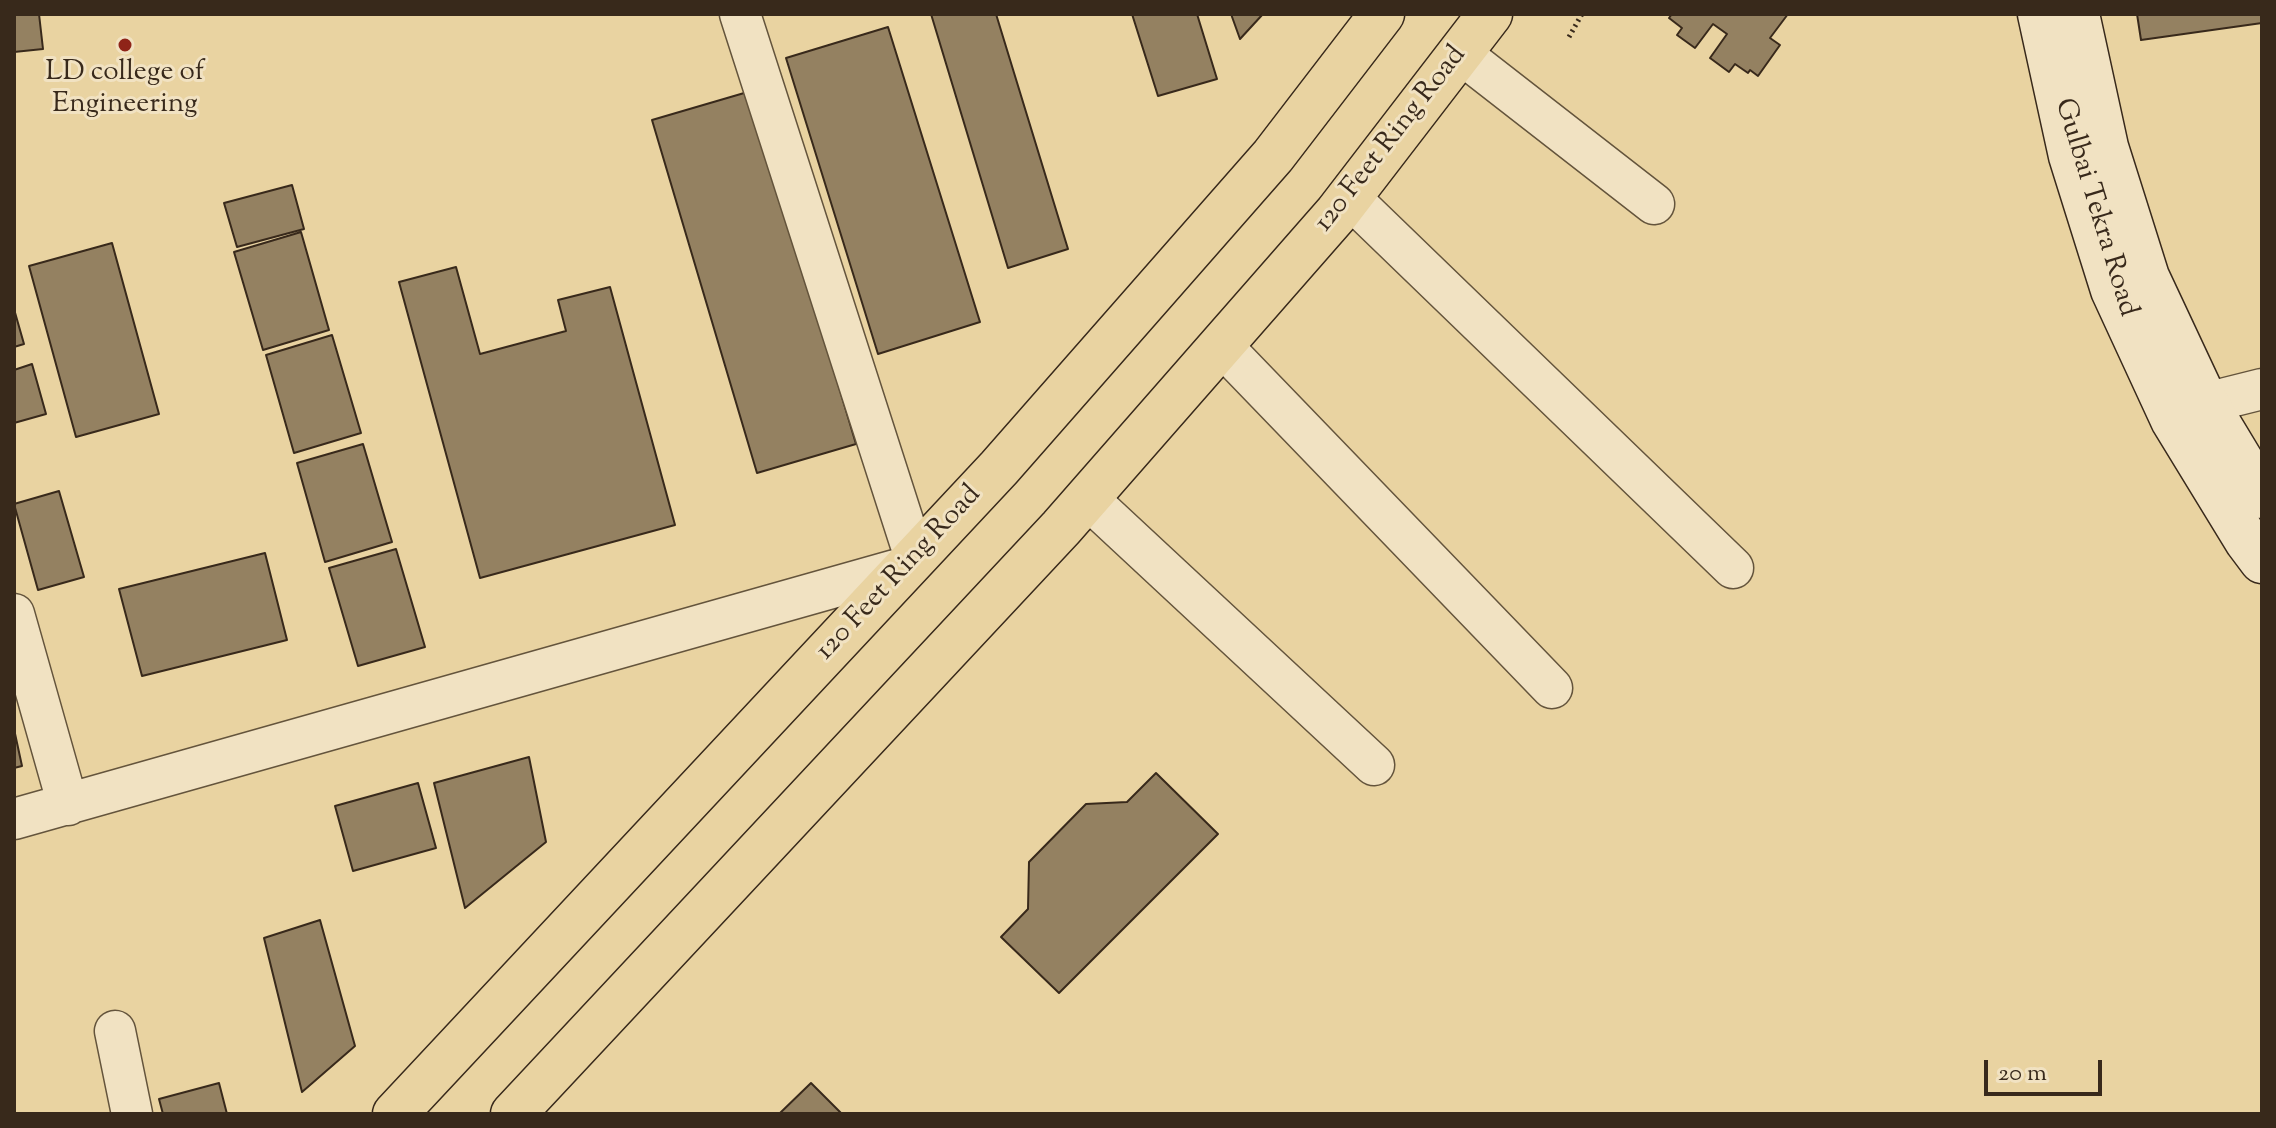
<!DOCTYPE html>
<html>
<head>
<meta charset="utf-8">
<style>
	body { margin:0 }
	#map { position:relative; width:2276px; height:1128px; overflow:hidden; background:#e9d3a1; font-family:"Sorts Mill Goudy",serif }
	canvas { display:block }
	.frame { position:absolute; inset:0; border:16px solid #38291b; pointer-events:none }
	.scale { position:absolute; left:1984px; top:1060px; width:118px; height:36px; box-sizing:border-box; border:4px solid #38291b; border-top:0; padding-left:10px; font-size:24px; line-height:28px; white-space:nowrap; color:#38291b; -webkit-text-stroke:6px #f1e2c2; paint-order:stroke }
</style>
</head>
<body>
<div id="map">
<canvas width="2276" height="1128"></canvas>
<div class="frame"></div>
<div class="scale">20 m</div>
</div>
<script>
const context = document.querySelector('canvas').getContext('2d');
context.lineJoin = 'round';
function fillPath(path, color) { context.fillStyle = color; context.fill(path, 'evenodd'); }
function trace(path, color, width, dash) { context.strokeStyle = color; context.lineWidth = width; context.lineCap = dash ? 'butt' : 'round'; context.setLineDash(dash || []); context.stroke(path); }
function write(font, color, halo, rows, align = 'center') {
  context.font = font + ' "Sorts Mill Goudy",serif'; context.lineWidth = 6; context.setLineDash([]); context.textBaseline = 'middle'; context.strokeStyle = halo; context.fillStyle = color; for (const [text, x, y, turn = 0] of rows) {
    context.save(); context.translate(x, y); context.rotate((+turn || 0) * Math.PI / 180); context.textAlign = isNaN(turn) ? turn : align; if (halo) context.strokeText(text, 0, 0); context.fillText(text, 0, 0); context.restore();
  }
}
const building = new Path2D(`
	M14,14H39L43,49L14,52Z
	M931,14H996L1068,249L1008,268Z
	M1132,14H1197L1217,79L1158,96Z
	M1231,14H1263L1240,39Z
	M1672,14H1788L1770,38L1780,45L1758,76L1750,70L1748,73L1735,64L1729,72L1710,58L1727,34L1713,24L1695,48L1677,35L1682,28L1669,18Z
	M2137,14H2262V23L2141,40Z
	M888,27L980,322L878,354L786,58Z
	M751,91L856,444L757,473L652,120Z
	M292,185L304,229L237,247L224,203Z
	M301,232L329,330L263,350L234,252Z
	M112,243L159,414L76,437L29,266Z
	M456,267L480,354L566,331L558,300L610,287L675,525L480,578L399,282Z
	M14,309L24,344L14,347Z
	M332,335L361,433L294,453L266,355Z
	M32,364L46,414L14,423V370Z
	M363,444L392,542L325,562L297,463Z
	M59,491L84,577L38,590L14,504Z
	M396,549L425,647L358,666L329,568Z
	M265,553L287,640L142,676L119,589Z
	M14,729L22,766L14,768Z
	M529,757L546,842L465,908L434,783Z
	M1156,773L1218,834L1059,993L1001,937L1028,909L1029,862L1086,804L1127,802Z
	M418,783L436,848L353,871L335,806Z
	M320,920L355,1046L302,1092L264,938Z
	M219,1083L227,1114H163L159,1099Z
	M811,1083L842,1114H779Z`);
const path = new Path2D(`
	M1569,37L1582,14`);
const minor = new Path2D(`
	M740,14L915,558
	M1460,53L1654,204
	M1349,197L1733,568
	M1221,345L1552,688
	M2206,403L2262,389
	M1087,498L1374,765
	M14,614L68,805
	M14,819L906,567
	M115,1031L132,1114`);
const secondary = new Path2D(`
	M2040,14L2071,156L2113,290L2173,420L2247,541L2262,561
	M2077,14L2106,147L2147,277L2206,403L2262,496`);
const primary = new Path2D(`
	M395,1114L999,468L1273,156L1382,14
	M513,1114L1061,528L1337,213L1490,14`);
const markers = [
	[125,45,8,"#8f2418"]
];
const poiNames = [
	["LD college of",125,74],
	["Engineering",125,106]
];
const streetNames = [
	["120 Feet Ring Road",1392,140,-52],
	["Gulbai Tekra Road",2094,208,73],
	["120 Feet Ring Road",900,574,-47]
];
fillPath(building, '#948161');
trace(building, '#38291b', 2);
trace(minor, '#64543c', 43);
trace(secondary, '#38291b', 47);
trace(primary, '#38291b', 47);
trace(path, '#38291b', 5, [2, 4]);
trace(minor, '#f1e2c2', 40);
trace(secondary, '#f1e2c2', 44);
trace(primary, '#e9d3a1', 44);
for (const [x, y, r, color] of markers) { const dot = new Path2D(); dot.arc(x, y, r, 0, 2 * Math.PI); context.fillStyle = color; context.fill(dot); trace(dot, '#f1e2c2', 3); }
write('28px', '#38291b', '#f1e2c2', poiNames);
write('28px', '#38291b', '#f1e2c2', streetNames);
</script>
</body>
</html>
